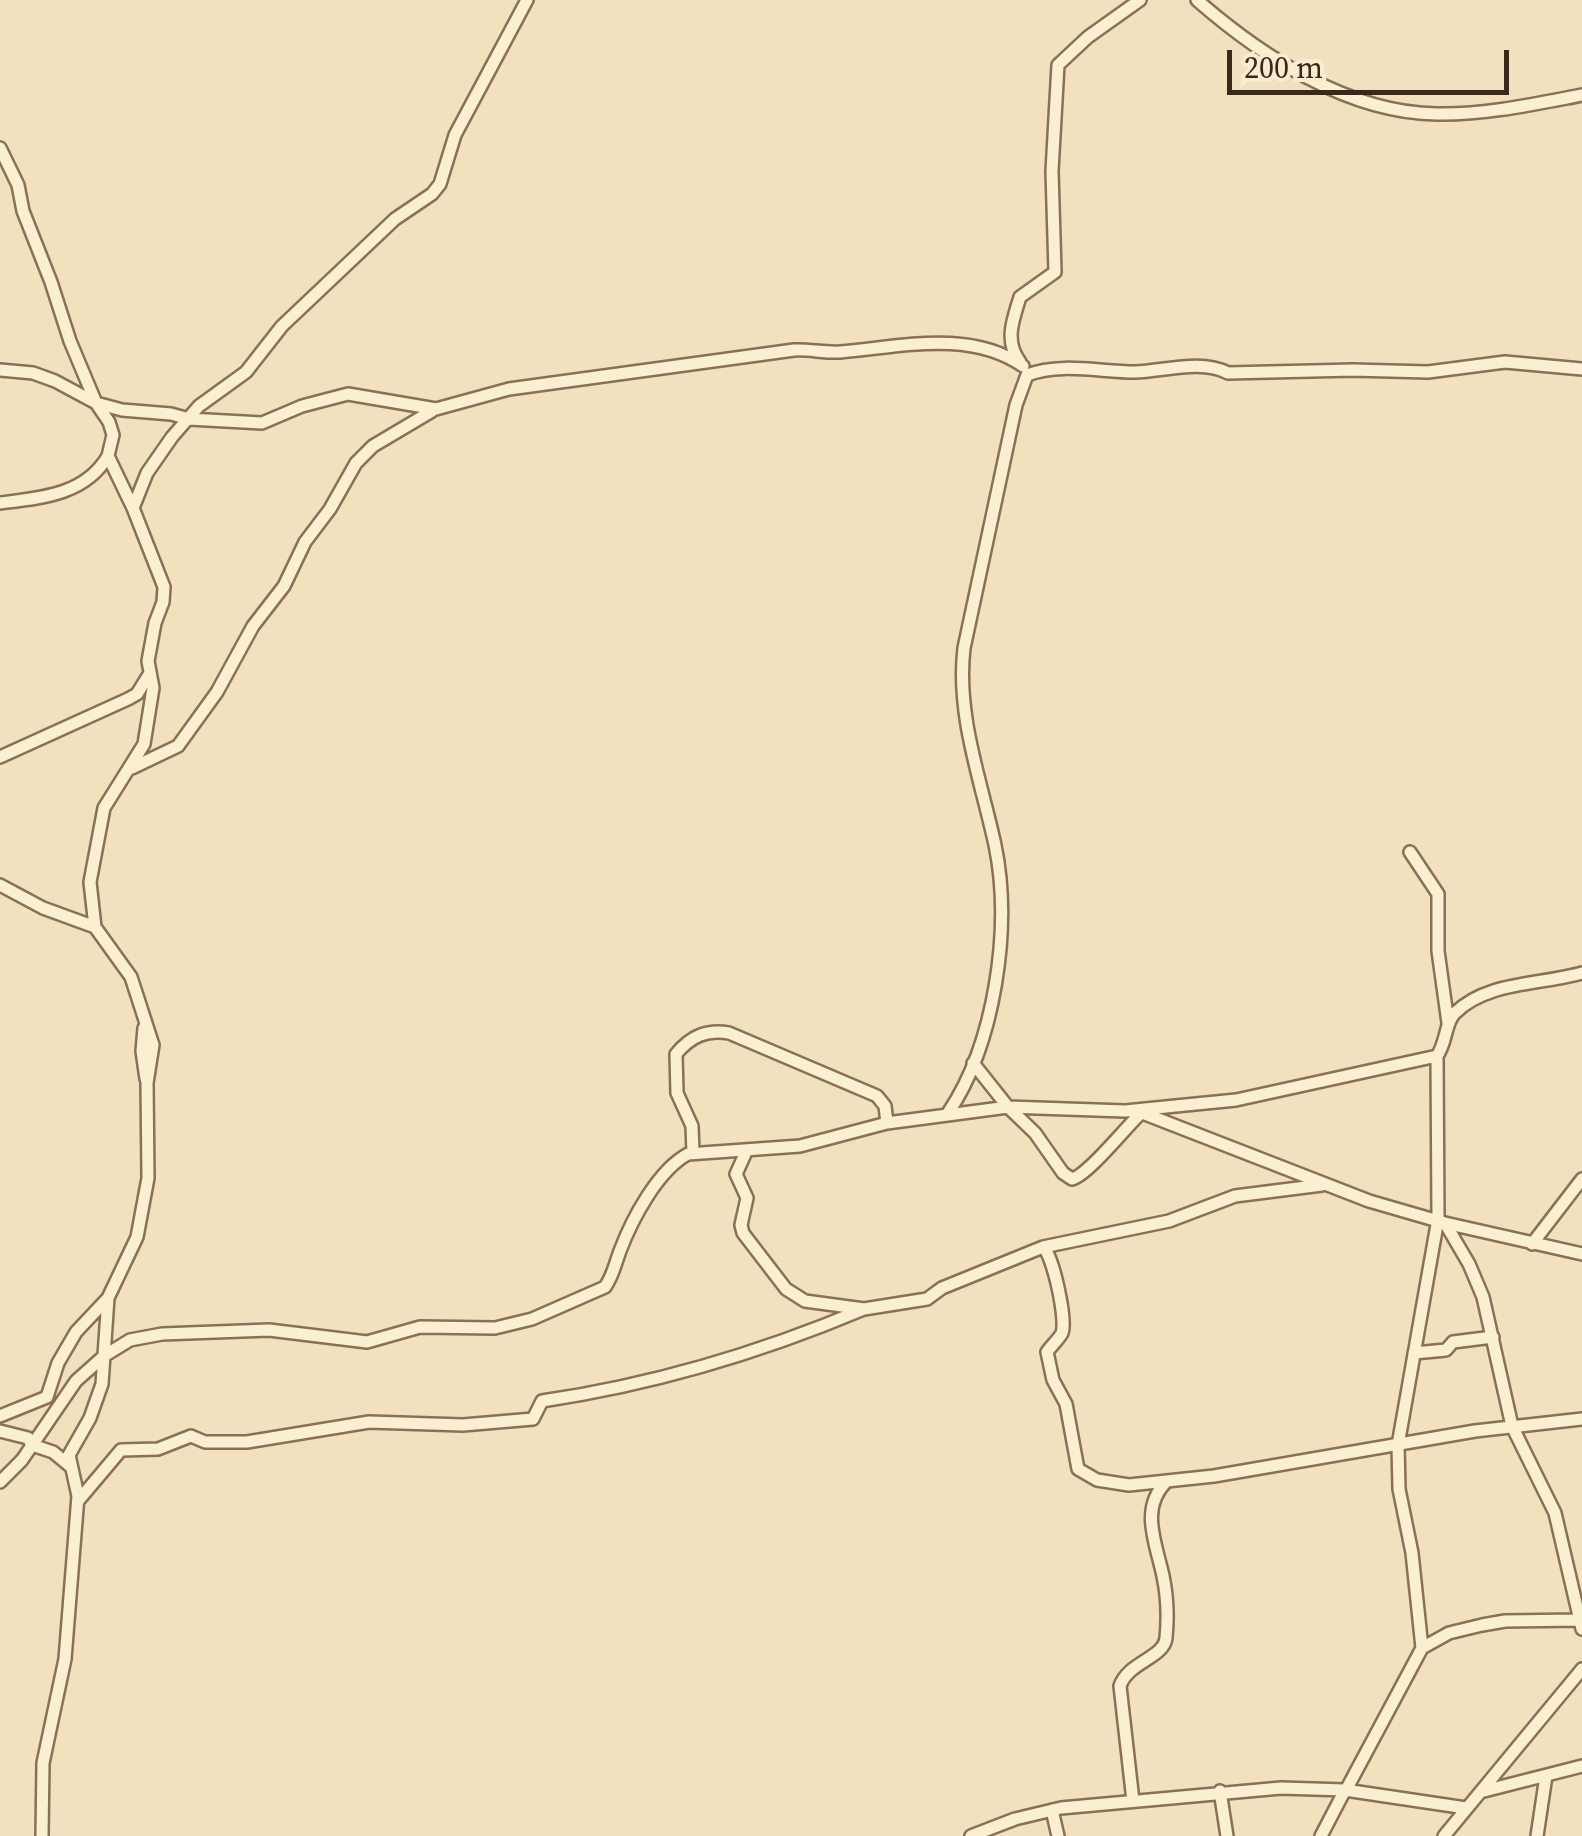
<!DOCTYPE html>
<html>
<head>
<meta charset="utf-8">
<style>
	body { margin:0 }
	#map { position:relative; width:1582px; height:1836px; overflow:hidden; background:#f1e1be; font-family:"Source Serif 4",serif }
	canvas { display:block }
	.scale { position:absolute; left:1227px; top:50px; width:282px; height:45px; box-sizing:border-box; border:5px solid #38291b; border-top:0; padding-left:12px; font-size:30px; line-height:35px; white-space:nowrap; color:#38291b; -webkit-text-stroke:8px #f8ebce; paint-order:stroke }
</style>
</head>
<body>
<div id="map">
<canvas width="1582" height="1836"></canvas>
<div class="scale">200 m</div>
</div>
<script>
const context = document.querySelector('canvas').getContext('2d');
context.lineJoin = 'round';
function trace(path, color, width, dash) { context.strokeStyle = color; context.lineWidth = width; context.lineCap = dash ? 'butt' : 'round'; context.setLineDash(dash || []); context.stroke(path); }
const minor = new Path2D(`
	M1197,0C1261,56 1348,113 1437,114C1485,115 1535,104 1582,95
	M0,148L18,185L23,211L51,282L70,341L96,403L109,422L113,435L108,456L133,508L164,587L163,602L155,623L148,661L153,688L144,744L104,808L90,882L95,927L131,977L153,1045L147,1083L148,1178L137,1237L108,1298L102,1384L90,1418L69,1455L78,1496L65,1659L43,1763L42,1836
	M1020,362C1004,341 1013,320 1020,297L1055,272L1052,171L1058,65L1088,37L1140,0
	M0,370L33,373L55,381L96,403L122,410L171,414L189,419L262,423L302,406L348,394L436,409L509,389L794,350C809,349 824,353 840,352C900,347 969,329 1023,366
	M0,503C41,498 85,495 108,456
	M133,508L147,473L172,437L199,406L246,372L282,326L395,219L432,194L440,184L455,135L527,0
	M0,757L128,699L137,694L150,673
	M132,768L178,746L217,692L253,626L284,586L305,542L330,509L356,463L373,446L432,411
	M1410,852L1438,894V951L1448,1023
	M0,885L43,908L95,927
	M144,1028L142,1051L146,1079
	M973,1063L1008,1107L1035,1133L1063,1173L1072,1179C1088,1175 1126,1127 1142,1112
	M1140,1112L1369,1201L1445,1223L1582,1254
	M948,1113C995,1044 1012,927 995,845C981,780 956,715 964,648L1016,405L1027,375C1061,362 1100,372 1135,372C1165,371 1201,359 1228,373L1353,370L1428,372L1505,362L1582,369
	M746,1152L736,1174L747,1198L741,1225L743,1233L786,1289L805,1301L864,1309L927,1299L942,1288L1043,1247L1169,1221L1235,1196L1322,1185
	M693,1153L692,1126L677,1093L676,1054C691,1036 707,1029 729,1033L877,1096L885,1106L887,1123
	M1445,1223L1469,1264L1483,1297L1512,1426L1555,1513L1582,1629
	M1532,1244L1582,1179
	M1043,1247C1053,1255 1067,1320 1062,1333C1059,1339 1051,1346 1047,1352L1053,1380L1066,1404L1078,1469L1097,1480L1129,1485L1214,1476L1475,1431L1582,1419
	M1414,1353L1446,1350L1453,1342L1493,1337
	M0,1416L47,1397L58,1363L76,1332L108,1298
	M0,1431L28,1438L32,1445L53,1452L70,1466
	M0,1482L22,1460L76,1381L104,1356L130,1340L162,1334L269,1330L367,1342L420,1327L495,1328L532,1319L605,1287C613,1276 615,1264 620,1251C632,1219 658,1170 688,1154L800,1146L887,1123L1008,1107L1125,1111L1236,1100L1437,1056
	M78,1501L121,1450L158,1449L191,1436L205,1442H247L369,1422L463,1425L533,1419L542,1401C651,1385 762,1352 864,1309
	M1422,1648L1412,1553L1399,1489L1398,1445L1438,1219L1437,1056C1447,1042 1445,1022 1455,1013C1487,981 1541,985 1582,973
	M1220,1791L1227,1836
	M1484,1791L1582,1766
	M1345,1792L1422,1648L1449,1633L1482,1625L1505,1621L1578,1620
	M1133,1801L1120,1686C1128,1662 1164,1658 1166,1638C1168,1618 1167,1595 1163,1576C1156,1543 1139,1508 1167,1481
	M1052,1810L1058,1836
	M971,1836L1015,1819L1061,1808L1281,1788L1345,1790L1466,1808
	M1321,1836L1345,1790
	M1444,1836L1582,1669
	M1537,1836L1546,1776`);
trace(minor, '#8a7156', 16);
trace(minor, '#fbefd2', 11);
</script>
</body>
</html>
